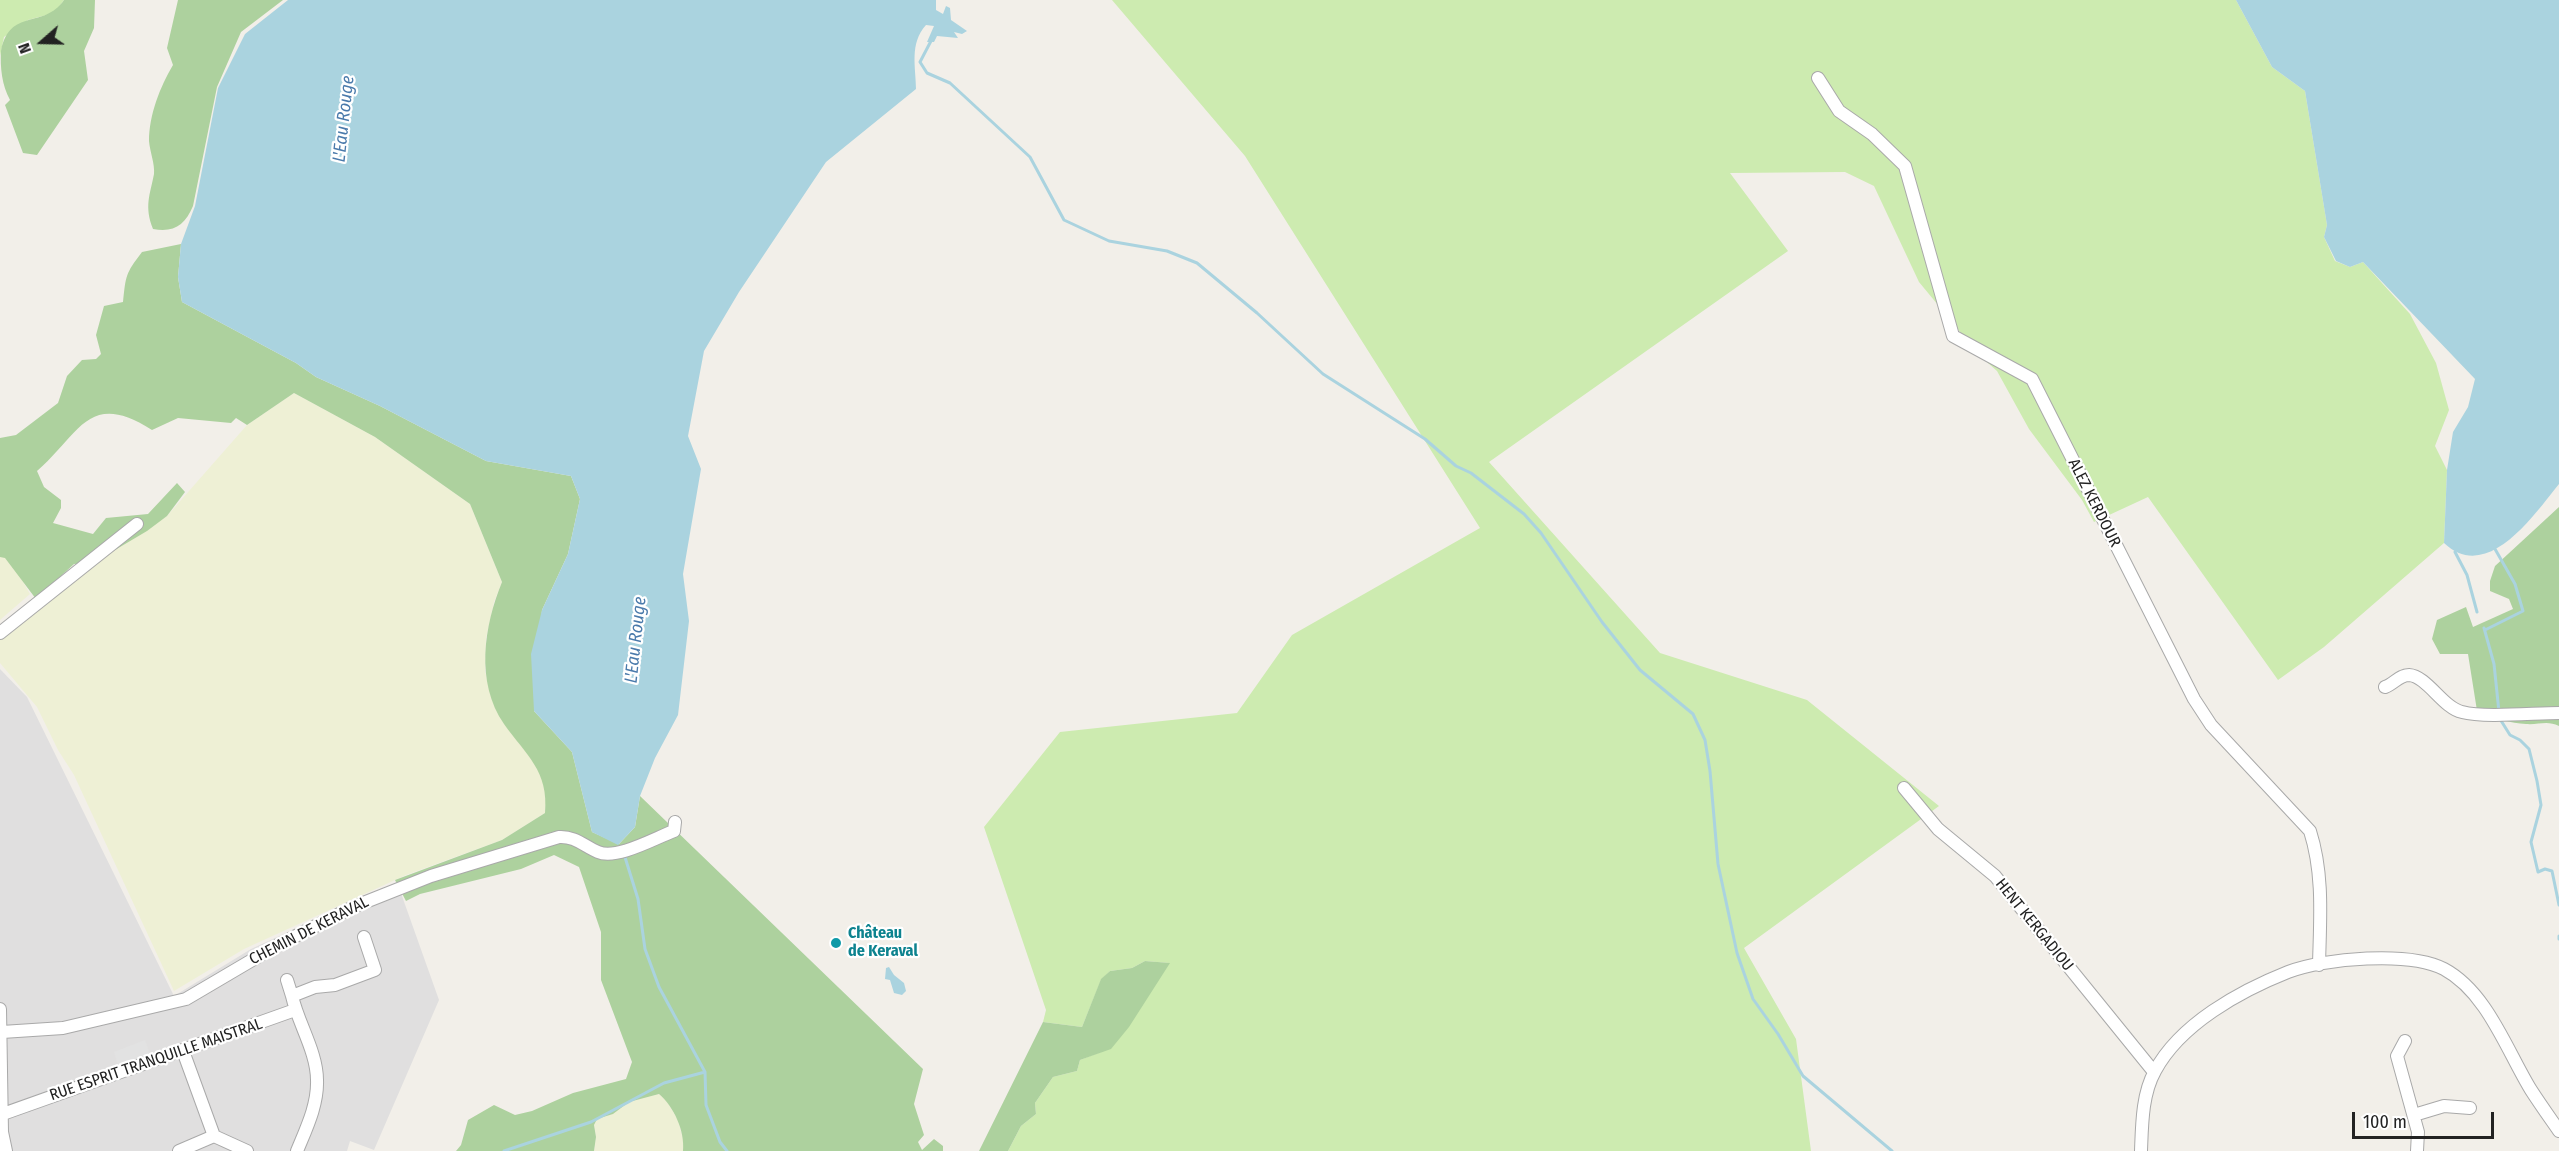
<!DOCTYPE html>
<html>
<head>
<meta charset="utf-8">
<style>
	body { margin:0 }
	#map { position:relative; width:2559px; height:1151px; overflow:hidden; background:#f2efe9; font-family:"Fira Sans Condensed",sans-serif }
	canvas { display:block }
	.north { position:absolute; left:12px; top:12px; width:60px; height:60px; -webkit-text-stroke:4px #fff; paint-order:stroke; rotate:250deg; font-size:16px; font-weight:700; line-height:24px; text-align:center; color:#222 }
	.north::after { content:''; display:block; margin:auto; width:21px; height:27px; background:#222; clip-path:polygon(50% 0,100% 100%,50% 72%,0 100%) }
	.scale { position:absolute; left:2352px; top:1112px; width:142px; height:27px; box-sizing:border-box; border:3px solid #222; border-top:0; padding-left:8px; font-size:18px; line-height:21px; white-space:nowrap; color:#222; -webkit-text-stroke:4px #fff; paint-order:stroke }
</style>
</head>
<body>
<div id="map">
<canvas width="2559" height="1151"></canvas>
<div class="north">N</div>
<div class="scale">100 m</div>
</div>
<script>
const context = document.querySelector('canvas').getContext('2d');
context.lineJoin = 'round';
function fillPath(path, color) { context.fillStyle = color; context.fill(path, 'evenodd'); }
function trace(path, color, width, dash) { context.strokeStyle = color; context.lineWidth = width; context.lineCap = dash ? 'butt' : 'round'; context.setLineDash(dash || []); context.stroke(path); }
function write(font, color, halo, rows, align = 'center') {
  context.font = font + ' "Fira Sans Condensed",sans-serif'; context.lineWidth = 4.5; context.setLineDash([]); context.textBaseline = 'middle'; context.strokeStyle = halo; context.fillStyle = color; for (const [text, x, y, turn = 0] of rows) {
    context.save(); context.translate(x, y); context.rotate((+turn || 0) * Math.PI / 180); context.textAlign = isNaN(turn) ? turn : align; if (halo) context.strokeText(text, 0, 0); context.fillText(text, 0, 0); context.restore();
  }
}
const residential = new Path2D(`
	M0,669L27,697L174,996L251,949L397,882L439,1000L374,1150L350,1141L347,1151H0Z`);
const farmland = new Path2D(`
	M294,393L375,437L470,504L502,582L494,602L486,638L485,671L492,700L503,722L537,766L547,793L545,813L502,840L406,875L244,949L174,991L74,775L58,750L37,707L0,663V639L93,563L167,516L247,425Z
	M0,557H5L18,573L30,594L0,620Z
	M659,1094L666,1100L678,1120L684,1143L683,1151H594L596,1137L594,1125L597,1119L613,1114L629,1102Z`);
const grass = new Path2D(`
	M0,0H64L54,13L28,20L4,37L0,56Z
	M1112,0H2236L2272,67L2305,91L2327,225L2324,237L2335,261L2350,267L2363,262L2410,314L2436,363L2449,410L2435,446L2447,470L2444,543L2324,647L2278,680L2148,497L2094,522L2082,500L2029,429L1997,371L1980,356L1919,282L1874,186L1845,172L1730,173L1788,251L1489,462L1660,653L1807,700L1939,806L1744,948L1796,1039L1811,1151H1008L1021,1126L1036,1114L1035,1103L1053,1077L1077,1071L1080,1060L1111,1048L1169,963L1145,961L1132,968L1110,971L1101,980L1082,1027L1043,1022L1046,1010L984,827L1060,732L1237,713L1292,635L1480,528L1245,156Z`);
const forest = new Path2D(`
	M64,0H95L94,28L84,51L88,80L37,155L23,153L5,105L10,100C2,85 0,68 1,51C10,7 43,30 64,0Z
	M178,0H283L241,32L217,87L193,206C185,225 174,233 153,229C144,206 150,195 154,174C155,164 150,152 149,141C149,115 160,87 173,65L167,48Z
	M181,244L178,277L182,302L296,363L316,377L380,406L486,461L571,476L580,499L568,554L542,610L534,711L572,752L592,832L619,844L635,827L640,796L923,1069L914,1104L924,1135L918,1142L922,1150L934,1139L943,1146V1151H683C685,1131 674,1107 659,1094L629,1102L613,1114L597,1119L594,1125L596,1137L594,1151H456L461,1145L468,1120L494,1105L515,1115L532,1111L573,1093L626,1079L632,1062L601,980V932L579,867L554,855L521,869L420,894L406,901L395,880L502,840L545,813C549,771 526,755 504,724C475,682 484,626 502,582L470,504L375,437L294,393L247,425L236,418L231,423L178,418L152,430C88,389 80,434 37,471L44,487L61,500V508L53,523L93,534L106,518L148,514L177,483L185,492L167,516L147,531L93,563L74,564L36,599L5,558L0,557V438L16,435L58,403L67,376L82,360L96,359L101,354L96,335L104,306L123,302C126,276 125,274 142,252Z
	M2559,507V726C2547,720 2539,725 2526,724C2511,723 2494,718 2478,717L2468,654H2440L2432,639L2437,620L2466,607L2473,627L2513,609L2509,599L2490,591V581L2495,566Z
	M1145,961L1170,963L1129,1027L1111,1049L1080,1060L1077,1071L1053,1077L1035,1103L1036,1114L1021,1126L1008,1151H979L1043,1022L1082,1027L1101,979L1110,971L1132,968Z`);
const parking = new Path2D(`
	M145,1040L153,1063L120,1072L114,1052Z`);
const water = new Path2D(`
	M288,0H936V10L943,14L946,6L950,8L951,20L967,31L962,34L954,32L958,38L937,36L934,42H927L934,26L926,25C909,44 916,67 916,89L826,162L739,292L704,351L688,436L701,469L683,574L689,621L678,715L655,758L640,796L635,827L618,845L592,832L572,752L534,711L531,654L542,610L568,554L580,499L571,476L486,461L380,406L316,377L296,363L182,302L178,277L181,244L195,206L218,88L245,34Z
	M2236,0H2559V484C2534,515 2487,584 2444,543L2447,470L2453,432L2468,407L2475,379L2363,262L2350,267L2336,261L2324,237L2327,225L2305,91L2272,67Z
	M889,967L894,975L904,983L906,991L902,995L894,993L890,980L885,979L886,968Z`);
const stream = new Path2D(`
	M932,39L920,62L927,73L950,83L1030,157L1064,220L1109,241L1167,251L1197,263L1257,313L1323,374L1425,439L1456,466L1471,473L1524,514L1541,533L1602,622L1640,670L1693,714L1705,740L1710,771L1718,864L1737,953L1753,999L1778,1034L1803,1076L1892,1151
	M2455,552L2467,575L2477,612
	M2484,628L2494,664L2499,712
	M2485,630L2523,611L2515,584L2495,549
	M2500,719L2510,735L2520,740L2529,749L2537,781L2541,805L2531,842L2538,872L2545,869L2552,871L2559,905
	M624,854L638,899L645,949L659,987L705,1072L706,1105L720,1142L727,1151
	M2559,936V939
	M504,1151L591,1122L664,1083L705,1072`);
const minor = new Path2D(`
	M1818,78L1839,111L1872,134L1905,166L1953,336L2032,379L2194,699L2211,725L2310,831C2324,875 2320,920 2319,965
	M0,633L137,524
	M2385,687C2394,684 2399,675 2409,675C2427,676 2443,708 2462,712C2484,718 2534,713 2559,713
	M1904,788L1938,829L1995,876L2154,1072
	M287,980L292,996
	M0,1009L2,1132L6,1151
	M2,1032L63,1028L186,999L276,946L353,907L431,876L559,837C575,836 584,846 598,852C617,860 655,838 674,831L675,822
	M2405,1041L2397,1056L2418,1132L2417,1151
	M183,1051L214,1136L247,1151
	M0,1115L295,1010
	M2414,1115L2444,1106L2470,1108
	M179,1151L214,1136
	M297,1151C306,1129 318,1105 317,1080C317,1052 298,1023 292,996L315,987L335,985L375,970L364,937
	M2141,1151C2142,1125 2142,1094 2155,1071C2180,1024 2240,991 2288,972C2324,958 2410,951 2444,969C2487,992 2507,1051 2531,1090C2540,1104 2550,1118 2559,1131`);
const markers = [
	[836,943,6,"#0f9aa8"]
];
const streetNames = [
	["ALEZ KERDOUR",2094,503,63],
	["HENT KERGADIOU",2034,925,51],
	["CHEMIN DE KERAVAL",309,931,-27],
	["RUE ESPRIT TRANQUILLE MAISTRAL",156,1060,-19]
];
const cultureNames = [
	["Château",848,934],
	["de Keraval",848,952]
];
const waterNames = [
	["L'Eau Rouge",344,119,-84],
	["L'Eau Rouge",636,640,-84]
];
fillPath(residential, '#e0dfdf');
fillPath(farmland, '#eef0d5');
fillPath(grass, '#cdebb0');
fillPath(forest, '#add19e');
fillPath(parking, '#e2e2e2');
fillPath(water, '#aad3df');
trace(stream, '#aad3df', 3);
trace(minor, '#a9a9a9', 14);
trace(minor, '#fff', 12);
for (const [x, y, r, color] of markers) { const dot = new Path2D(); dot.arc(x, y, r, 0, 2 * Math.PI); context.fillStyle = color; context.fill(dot); trace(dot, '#fff', 2); }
write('16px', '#222', '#fff', streetNames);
write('bold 16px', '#0d838f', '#fff', cultureNames, 'left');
write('italic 18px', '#4a7aab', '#fff', waterNames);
</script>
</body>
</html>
